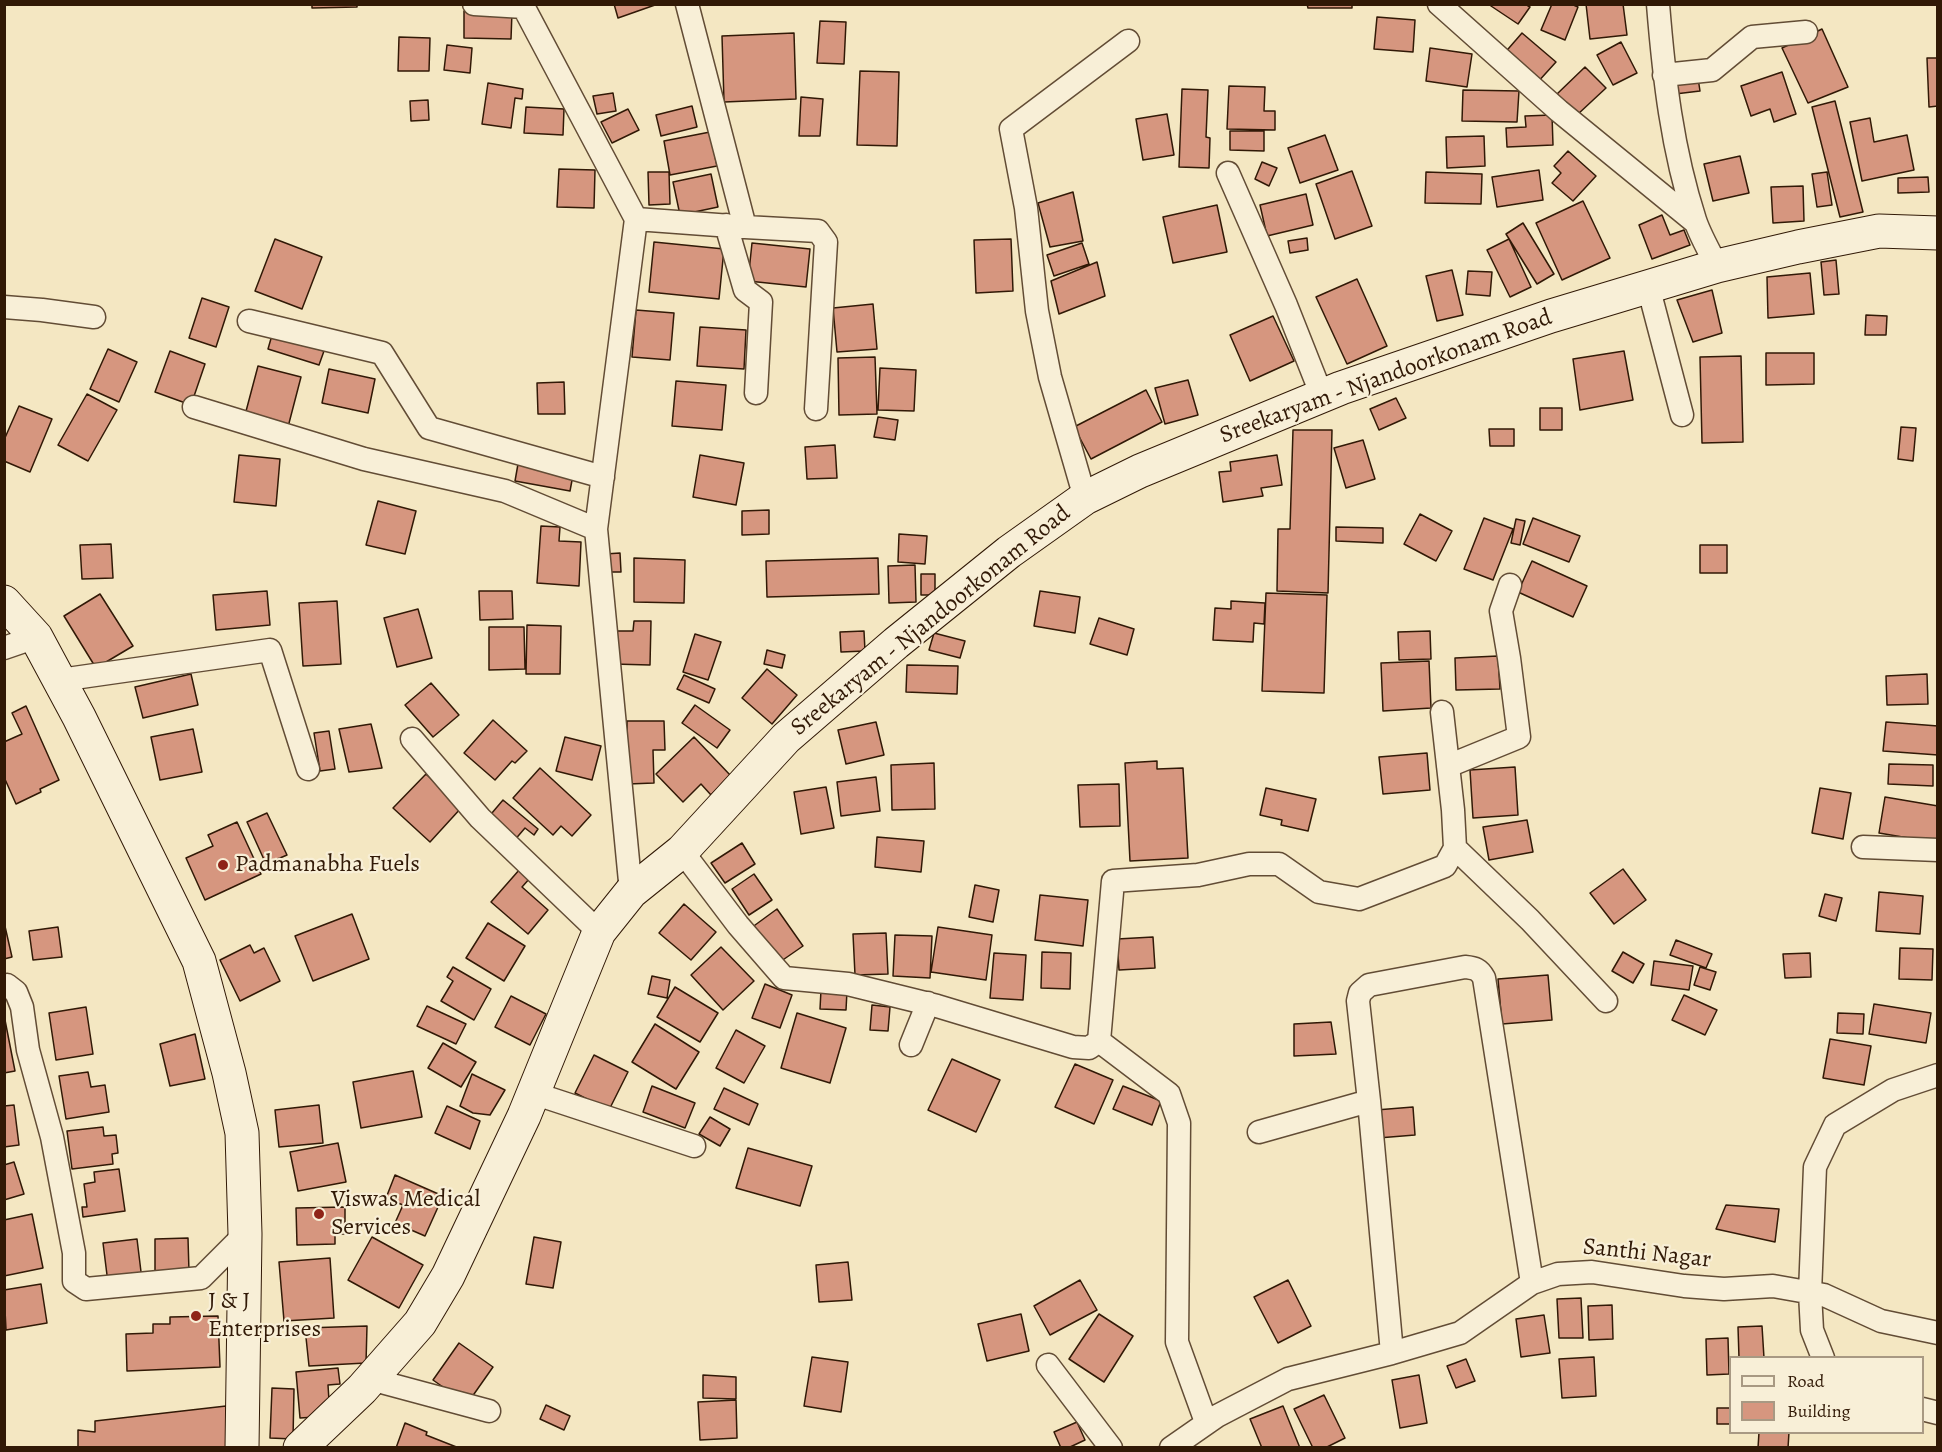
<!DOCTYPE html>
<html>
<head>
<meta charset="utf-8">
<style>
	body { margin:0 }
	#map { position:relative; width:1942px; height:1452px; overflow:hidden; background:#f4e7c2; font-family:Alegreya,serif }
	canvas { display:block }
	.frame { position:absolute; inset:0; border:6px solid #311906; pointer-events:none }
	.legend { position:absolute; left:1729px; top:1356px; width:195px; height:78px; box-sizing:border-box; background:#f8efd7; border:2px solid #a89983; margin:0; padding:8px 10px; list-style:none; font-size:18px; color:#311906 }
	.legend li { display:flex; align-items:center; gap:12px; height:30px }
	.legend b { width:30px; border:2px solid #a89983 }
</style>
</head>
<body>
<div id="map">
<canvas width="1942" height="1452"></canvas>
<div class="frame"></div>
<ul class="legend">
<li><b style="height:8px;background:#f8efd7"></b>Road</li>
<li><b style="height:16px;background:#d6967f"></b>Building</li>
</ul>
</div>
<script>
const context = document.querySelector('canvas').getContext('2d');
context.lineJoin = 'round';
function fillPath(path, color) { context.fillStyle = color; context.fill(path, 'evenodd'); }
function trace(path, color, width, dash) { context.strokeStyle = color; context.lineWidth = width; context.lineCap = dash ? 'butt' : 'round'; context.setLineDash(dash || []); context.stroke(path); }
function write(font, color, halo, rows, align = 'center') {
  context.font = font + ' Alegreya,serif'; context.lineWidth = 4.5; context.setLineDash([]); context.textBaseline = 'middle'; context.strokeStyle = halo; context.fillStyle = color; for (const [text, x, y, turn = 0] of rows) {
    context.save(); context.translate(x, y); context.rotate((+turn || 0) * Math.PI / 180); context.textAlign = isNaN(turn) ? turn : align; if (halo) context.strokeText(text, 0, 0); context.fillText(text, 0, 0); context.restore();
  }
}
const building = new Path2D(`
	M312,4H357V7L312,8Z
	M614,4H655V5L618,18Z
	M1307,4H1352V8H1308Z
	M1488,4H1525L1530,7L1518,24Z
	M1552,4H1571L1578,7L1565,40L1541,30Z
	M1586,4H1623L1627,35L1590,39Z
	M464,11L512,12L511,39L464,38Z
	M1377,17L1415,20L1413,52L1374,49Z
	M820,21L846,22L844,64L817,63Z
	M1822,29L1848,87L1808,103L1782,48Z
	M794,33L796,99L724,102L722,36Z
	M1522,33L1556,62L1536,84L1502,56Z
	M399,37L430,38L429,71H398Z
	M1621,42L1637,73L1613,85L1597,55Z
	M447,45L472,48L470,73L444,70Z
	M1430,48L1472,54L1467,87L1426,81Z
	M1927,58H1938V106L1929,107Z
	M1585,67L1606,88L1577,115L1557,94Z
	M860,71L899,72L897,146L857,145Z
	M1782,72L1796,114L1774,122L1770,109L1751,116L1741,86Z
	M1698,78L1700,91L1675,94L1673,81Z
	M488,83L523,89L522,99L515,98L511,128L482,124Z
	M1229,86L1265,87L1264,111H1275V130L1227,129Z
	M1182,89L1208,90L1206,137L1210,138L1209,168L1179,167Z
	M1463,90L1519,91L1517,122L1462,121Z
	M613,93L616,111L597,114L593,96Z
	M801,97L823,99L820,136H799Z
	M428,100L429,120L411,121L410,101Z
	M1835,101L1863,212L1840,217L1812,107Z
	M692,106L697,127L661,136L656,115Z
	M526,107L564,109L563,135L524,133Z
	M628,109L639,130L612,143L601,122Z
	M1167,114L1174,155L1143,160L1136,119Z
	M1552,115L1553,145L1507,147L1506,128L1526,127L1525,116Z
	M1870,118L1874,142L1907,135L1914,170L1862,181L1850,122Z
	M1230,131H1264V151L1230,150Z
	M710,132L717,166L670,175L664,141Z
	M1325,135L1338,170L1300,183L1288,148Z
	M1484,136L1485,166L1447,168L1446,137Z
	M1568,151L1596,176L1573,201L1552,183L1561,173L1554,166Z
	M1740,156L1749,193L1713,201L1704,164Z
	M1262,162L1277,168L1269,186L1255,179Z
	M559,169L595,170L594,208L557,207Z
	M1539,170L1543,200L1497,207L1492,177Z
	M1352,171L1372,226L1335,239L1316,184Z
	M648,172H669L670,204L649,205Z
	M1426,172L1482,174L1481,204L1425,203Z
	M1827,172L1832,205L1817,207L1812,174Z
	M711,174L718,207L680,215L673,182Z
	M1928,177L1929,192L1898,193V178Z
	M1803,186L1804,221L1773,223L1771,187Z
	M1073,192L1083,241L1050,247L1038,203Z
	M1306,194L1313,225L1267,236L1260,205Z
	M1583,201L1610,258L1562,280L1536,223Z
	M1217,205L1227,252L1173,263L1163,217Z
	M1662,215L1670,235L1684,230L1690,245L1652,259L1639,225Z
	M1523,223L1554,274L1537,284L1506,234Z
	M1307,238L1308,250L1290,253L1288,241Z
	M275,239L322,257L302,309L255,291Z
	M1011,239L1013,291L976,293L974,240Z
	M1509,239L1531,287L1510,297L1487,250Z
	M654,242L724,249L719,299L649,292Z
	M752,243L810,249L806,287L748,281Z
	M1082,243L1089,264L1054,276L1047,255Z
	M1836,260L1839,294L1824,295L1821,262Z
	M1097,262L1105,296L1059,314L1051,281Z
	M1452,270L1463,315L1437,321L1426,276Z
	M1468,271L1492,272L1490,296L1466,294Z
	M1810,273L1814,314L1768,318L1767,277Z
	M1357,279L1387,346L1347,364L1316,297Z
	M1712,290L1722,333L1693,342L1677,300Z
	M202,298L229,307L216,347L189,338Z
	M873,304L877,349L837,352L833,308Z
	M636,310L674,313L670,360L632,357Z
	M1866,315L1887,316L1886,335H1865Z
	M1273,316L1294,361L1250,381L1230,335Z
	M700,327L746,330L744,369L697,366Z
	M272,335L324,351L319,365L268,349Z
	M108,349L137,362L119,402L90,389Z
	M170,351L205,364L191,405L155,392Z
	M1624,351L1633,400L1580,410L1573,359Z
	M1766,353H1814V384L1766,385Z
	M1741,356L1743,442L1702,443L1700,357Z
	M875,357L877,414L839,415L838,358Z
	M258,366L301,377L288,427L245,415Z
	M880,368L916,370L914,411L878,410Z
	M329,369L375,379L368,413L322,403Z
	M1188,380L1198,415L1165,424L1155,388Z
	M676,381L726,385L722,430L672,426Z
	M564,382L565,414H538L537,383Z
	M1146,390L1162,422L1091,459L1074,427Z
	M87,394L117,410L88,461L58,445Z
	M1396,398L1406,418L1379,430L1370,409Z
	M19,406L52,419L30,472L4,461V440Z
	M1540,408H1562V430H1540Z
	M878,417L898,420L895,440L874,437Z
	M1901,427L1916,428L1913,461L1898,459Z
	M1489,429H1514V446H1490Z
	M1293,430H1332L1328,593L1277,591L1278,529H1290Z
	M1363,440L1375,479L1346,488L1334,448Z
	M835,445L837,478L807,479L805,447Z
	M239,455L280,459L276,506L234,502Z
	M700,455L744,463L736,505L693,497Z
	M1277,455L1282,485L1261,488L1263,496L1223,502L1219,472L1231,471L1230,462Z
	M518,464L573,475L570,491L515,481Z
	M378,501L416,511L405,554L366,545Z
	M769,510V534L742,535V511Z
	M1420,514L1452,531L1436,561L1404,544Z
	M1484,518L1513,529L1493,580L1464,569Z
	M1533,518L1580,536L1569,562L1523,544Z
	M1516,519L1525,521L1520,545L1511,543Z
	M541,526L560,527L559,541L581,542L579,586L537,583Z
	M1336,527L1383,528V543L1336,541Z
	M899,534L927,536L925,564L898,562Z
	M111,544L113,578L82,579L80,545Z
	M1700,545H1727V573H1700Z
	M620,553L621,572H605V554Z
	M634,558L685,560L684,603L634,602Z
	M878,558L879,594L767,597L766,561Z
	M1532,561L1587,586L1573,617L1518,592Z
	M915,565L916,602L889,603L888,566Z
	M921,574H935V595H921Z
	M267,591L270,625L216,630L213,595Z
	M479,591H512L513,619L480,620Z
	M1040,591L1080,597L1075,633L1034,626Z
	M1266,593L1327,595L1324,693L1262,691Z
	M100,594L133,646L96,668L64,616Z
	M337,601L341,664L303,666L299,603Z
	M1231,601L1265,603L1264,624L1254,623L1253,642L1213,640L1215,608L1231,609Z
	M418,609L432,658L397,667L384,618Z
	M1099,618L1134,629L1127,655L1090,644Z
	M634,621H651L650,665L613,664V631H633Z
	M527,625L561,626L560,674H526Z
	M489,627H524L525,669L489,670Z
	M864,631L865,651L841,652L840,632Z
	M1430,631L1431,659L1399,660L1398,632Z
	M934,633L965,641L960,658L929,650Z
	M695,634L721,642L708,680L683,672Z
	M767,650L785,655L782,668L764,664Z
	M1498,656L1500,689L1456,690L1455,658Z
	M1429,661L1431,708L1383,711L1381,663Z
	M907,665L958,666L957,694L906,692Z
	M767,669L797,695L772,724L742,698Z
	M191,674L198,705L143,718L135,687Z
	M1927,674L1928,704L1887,705L1886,676Z
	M684,675L715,689L709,703L677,689Z
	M431,683L459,715L433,737L405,705Z
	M695,705L730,730L717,748L682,723Z
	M26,706L59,780L40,789L41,792L16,804L4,777V742L22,734L12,713Z
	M493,720L527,751L515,763L512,761L495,780L464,753Z
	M627,721H664L665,750H653L654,783L628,784Z
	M876,722L884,755L846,764L838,730Z
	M1886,722L1938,726V755L1883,751Z
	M371,724L382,768L349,772L339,729Z
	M193,729L202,772L160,780L151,737Z
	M329,731L335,769L320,771L314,733Z
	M565,737L601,746L592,780L556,771Z
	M694,737L731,776L711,795L701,784L683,802L656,774Z
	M1427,753L1430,790L1383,794L1379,757Z
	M1157,761V769L1183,768L1188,858L1130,861L1125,763Z
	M934,763L935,809L892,810L891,765Z
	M1889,764L1933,765V786L1888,784Z
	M1515,767L1518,815L1473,818L1470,770Z
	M540,768L591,815L572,836L561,826L553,835L513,798Z
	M426,774L462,807L430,842L393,808Z
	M876,777L880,811L841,816L837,782Z
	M1119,784L1120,826L1080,827L1078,785Z
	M826,787L834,828L801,834L794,792Z
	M1266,788L1316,799L1308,831L1281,825L1282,820L1260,815Z
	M1820,788L1851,793L1843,839L1812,833Z
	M1885,797L1938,806V843L1879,833Z
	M503,800L538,829L534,835L525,828L513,842L486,820Z
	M267,813L287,855L266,864L247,822Z
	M1527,820L1533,852L1489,860L1483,827Z
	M237,822L261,874L205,900L186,858L213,846L208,835Z
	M877,837L924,841L921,872L875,867Z
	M742,843L755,864L725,883L711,863Z
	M520,869L530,878L522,887L548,910L528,934L491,902Z
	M1623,869L1646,900L1614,924L1590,893Z
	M754,874L772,900L749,915L732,889Z
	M975,885L999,890L993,922L969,917Z
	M1879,892L1923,896L1920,934L1876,931Z
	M1825,894L1842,898L1836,921L1819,916Z
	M1040,895L1088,900L1083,946L1035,940Z
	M684,904L716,932L691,960L659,933Z
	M777,909L803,946L777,964L751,928Z
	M352,914L369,959L313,981L295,936Z
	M4,922L12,957L4,959Z
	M488,923L525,946L504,981L466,958Z
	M58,927L62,957L33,960L29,931Z
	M938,927L992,935L986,980L931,972Z
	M886,933L888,974L855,975L853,934Z
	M895,935L932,936L930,978L893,976Z
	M1153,937L1155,968L1119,970L1117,939Z
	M1676,940L1712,954L1706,968L1670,955Z
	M250,945L254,953L264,948L280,981L240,1001L220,960Z
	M721,947L754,981L723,1010L691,975Z
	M1900,948L1933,949L1932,980L1899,979Z
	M1042,952L1071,953L1070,989L1041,988Z
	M1623,952L1644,964L1633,983L1612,971Z
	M994,953L1026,955L1023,1000L990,998Z
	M1810,953L1811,977L1785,978L1783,954Z
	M1654,961L1693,966L1689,990L1651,985Z
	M453,967L491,989L474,1020L441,1001L453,981L447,977Z
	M1700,967L1716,972L1710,990L1694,985Z
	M1548,975L1552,1020L1502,1024L1498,979Z
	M652,976L670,980L667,998L648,994Z
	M765,984L792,995L780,1028L752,1018Z
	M675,987L718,1013L700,1042L657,1017Z
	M821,990L847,991L846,1010L820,1009Z
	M1684,995L1717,1010L1705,1035L1672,1020Z
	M511,996L546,1014L530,1045L495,1027Z
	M1874,1004L1931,1013L1926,1043L1869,1034Z
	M872,1005L890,1007L888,1031L870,1030Z
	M427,1006L466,1024L456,1044L417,1026Z
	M86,1007L93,1054L56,1060L49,1013Z
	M797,1013L846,1028L830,1083L781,1068Z
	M1838,1013L1864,1014L1863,1034L1837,1033Z
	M5,1020L15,1071L4,1073V1021Z
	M1331,1022L1336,1054L1294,1056V1024Z
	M655,1024L699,1052L676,1089L632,1062Z
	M736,1030L765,1046L744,1083L716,1068Z
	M195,1034L205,1079L170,1086L160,1044Z
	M1830,1039L1871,1046L1864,1085L1823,1078Z
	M443,1043L476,1062L461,1087L428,1068Z
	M594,1055L628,1072L609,1110L575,1093Z
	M952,1059L1000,1080L976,1132L928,1110Z
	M1075,1064L1113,1080L1094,1124L1055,1107Z
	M413,1071L422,1117L361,1128L353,1082Z
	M88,1072L91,1087L105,1085L109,1112L66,1119L59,1076Z
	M472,1074L505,1090L490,1115L473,1113L460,1106Z
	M652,1086L695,1103L685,1128L643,1112Z
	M1123,1086L1161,1101L1152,1125L1113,1109Z
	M724,1088L758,1104L749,1125L714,1109Z
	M14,1105L19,1145L4,1147V1106Z
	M319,1105L323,1143L279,1147L275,1110Z
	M447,1106L480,1121L470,1149L435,1133Z
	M1413,1107L1415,1135L1378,1138L1376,1110Z
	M710,1117L730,1129L720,1146L699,1134Z
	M103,1127L104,1136L116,1135L118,1153L112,1154L113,1164L72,1169L67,1131Z
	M338,1143L346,1182L298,1191L290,1152Z
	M748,1148L812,1166L800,1206L736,1188Z
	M14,1162L24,1194L4,1200V1165Z
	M119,1169L125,1211L83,1217L82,1207H87L84,1184L95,1182L94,1172Z
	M395,1175L443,1196L425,1236L395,1223L403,1205L386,1198Z
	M1726,1205L1779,1209L1775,1242L1716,1229Z
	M345,1207V1234H335V1244L297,1245L296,1208Z
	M32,1214L43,1268L4,1276V1220Z
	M372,1237L423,1265L399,1308L348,1280Z
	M534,1237L561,1242L553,1288L526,1284Z
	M188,1238L189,1272H155V1239Z
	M137,1239L142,1280L108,1283L103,1243Z
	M330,1258L334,1318L284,1321L279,1262Z
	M848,1262L852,1300L819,1302L816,1265Z
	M1080,1280L1097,1310L1050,1335L1034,1306Z
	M1288,1280L1311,1326L1278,1343L1254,1297Z
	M41,1284L47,1323L6,1330L4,1290Z
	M1581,1298L1583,1338H1559L1557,1299Z
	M1612,1305L1613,1339L1589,1340L1588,1306Z
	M1021,1314L1029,1351L987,1361L978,1324Z
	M1099,1314L1133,1336L1104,1382L1069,1359Z
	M1544,1315L1550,1353L1521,1357L1516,1319Z
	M218,1316L220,1367L127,1371L126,1334L153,1333V1324H170V1317Z
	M367,1326L366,1363L309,1366L305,1328Z
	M1762,1326L1764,1358H1739L1738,1327Z
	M1728,1338L1729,1374L1707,1375L1706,1339Z
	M459,1343L493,1367L467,1404L433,1380Z
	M812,1357L848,1362L841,1412L804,1406Z
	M1594,1357L1596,1396L1562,1398L1559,1359Z
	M1466,1359L1475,1381L1456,1388L1447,1366Z
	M338,1368L340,1384L328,1385L330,1416L300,1418L296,1372Z
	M703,1375L736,1377V1399L703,1398Z
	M1419,1375L1427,1423L1400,1428L1392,1380Z
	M272,1388L294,1389L293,1439L270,1438Z
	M1324,1395L1345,1438L1325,1448H1313L1294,1409Z
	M736,1400L737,1438L700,1440L698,1402Z
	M546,1405L570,1416L564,1430L540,1419Z
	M226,1406L230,1448H78V1430L95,1432V1421Z
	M1283,1406L1300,1448H1262L1250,1419Z
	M1717,1408H1730V1424H1717Z
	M1077,1422L1085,1440L1068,1448H1061L1054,1432Z
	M405,1423L427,1432L426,1435L459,1448H396Z
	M1759,1432H1789L1788,1448H1758Z`);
const street = new Path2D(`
	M474,4L524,7
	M522,4L636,219
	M1439,4L1559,111L1695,222
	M1658,4C1664,78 1672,149 1695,220C1700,235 1709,251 1717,266
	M1664,75L1712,70L1752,37L1806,32
	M1228,173L1286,305L1322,396
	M726,225L745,290L761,302L756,393
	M745,227L818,231L826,242L816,409
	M1648,286L1682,415
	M4,307L42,310L94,317
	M249,321L382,353L429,428L603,477
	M194,407L364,459L505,491L596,529
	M1085,498L1050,377L1037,311L1026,208L1011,129L1128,41
	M4,648L36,637
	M60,680L270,650L308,769
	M412,739L480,818L599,932
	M1448,766L1519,737L1509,658L1501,611L1510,585
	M1863,847L1938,850
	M1455,848L1530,920L1606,1001
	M682,851L738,925L784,978L848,984L937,1006L1073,1047L1089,1048L1099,1041L1113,881L1198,875L1249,864H1279L1319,892L1359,899L1445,866L1455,848L1453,810L1442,712
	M631,892L596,529L636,219L745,227L687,4
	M4,986L7,985L16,992L22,1007L28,1050L52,1137L74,1253V1281L86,1289L201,1278L245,1234
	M1099,1041L1169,1094L1179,1123L1177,1342L1206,1422
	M911,1045L928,1003
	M533,1093L694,1146
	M1259,1132L1369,1101
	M1392,1353L1369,1101L1358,1001L1360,993L1369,985L1465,967C1475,968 1479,969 1484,978L1532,1283
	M1823,1358L1812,1330L1810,1293L1815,1167L1835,1125L1893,1090L1938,1075
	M1048,1365L1111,1448
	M370,1379L489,1411
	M1922,1409L1938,1413
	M1171,1448L1217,1416L1288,1379L1392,1353L1460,1333L1532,1283L1558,1274L1592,1272L1684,1286L1724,1289L1773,1286L1824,1295L1881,1321L1938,1333`);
const secondary = new Path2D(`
	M4,602L36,637L79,717L199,961L229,1073L242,1133L245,1234L242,1448
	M300,1448L362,1389L420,1323L448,1276L524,1116L599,932L631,892L682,851L786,738L896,643L1009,552L1085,498L1140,471L1341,388L1551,316L1717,266L1798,247L1879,231L1938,233`);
const markers = [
	[223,865,6,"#8f2418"],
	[319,1214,6,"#8f2418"],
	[196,1316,6,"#8f2418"]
];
const streetNames = [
	["Sreekaryam - Njandoorkonam Road",1386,377,-20],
	["Sreekaryam - Njandoorkonam Road",931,621,-39],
	["Santhi Nagar",1647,1254,6]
];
const poiNames = [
	["Padmanabha Fuels",235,865],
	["Viswas Medical",331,1200],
	["Services",331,1228],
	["J & J",208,1302],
	["Enterprises",208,1330]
];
fillPath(building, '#d6967f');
trace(building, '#311906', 1.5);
trace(street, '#624c35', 25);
trace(secondary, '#311906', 35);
trace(street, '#f8efd7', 22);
trace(secondary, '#f8efd7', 33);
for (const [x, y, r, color] of markers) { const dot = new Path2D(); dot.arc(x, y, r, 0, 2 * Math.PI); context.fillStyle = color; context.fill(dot); trace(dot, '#f8efd7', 2); }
write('24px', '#311906', '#f8efd7', streetNames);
write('24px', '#311906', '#f8efd7', poiNames, 'left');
</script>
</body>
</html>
